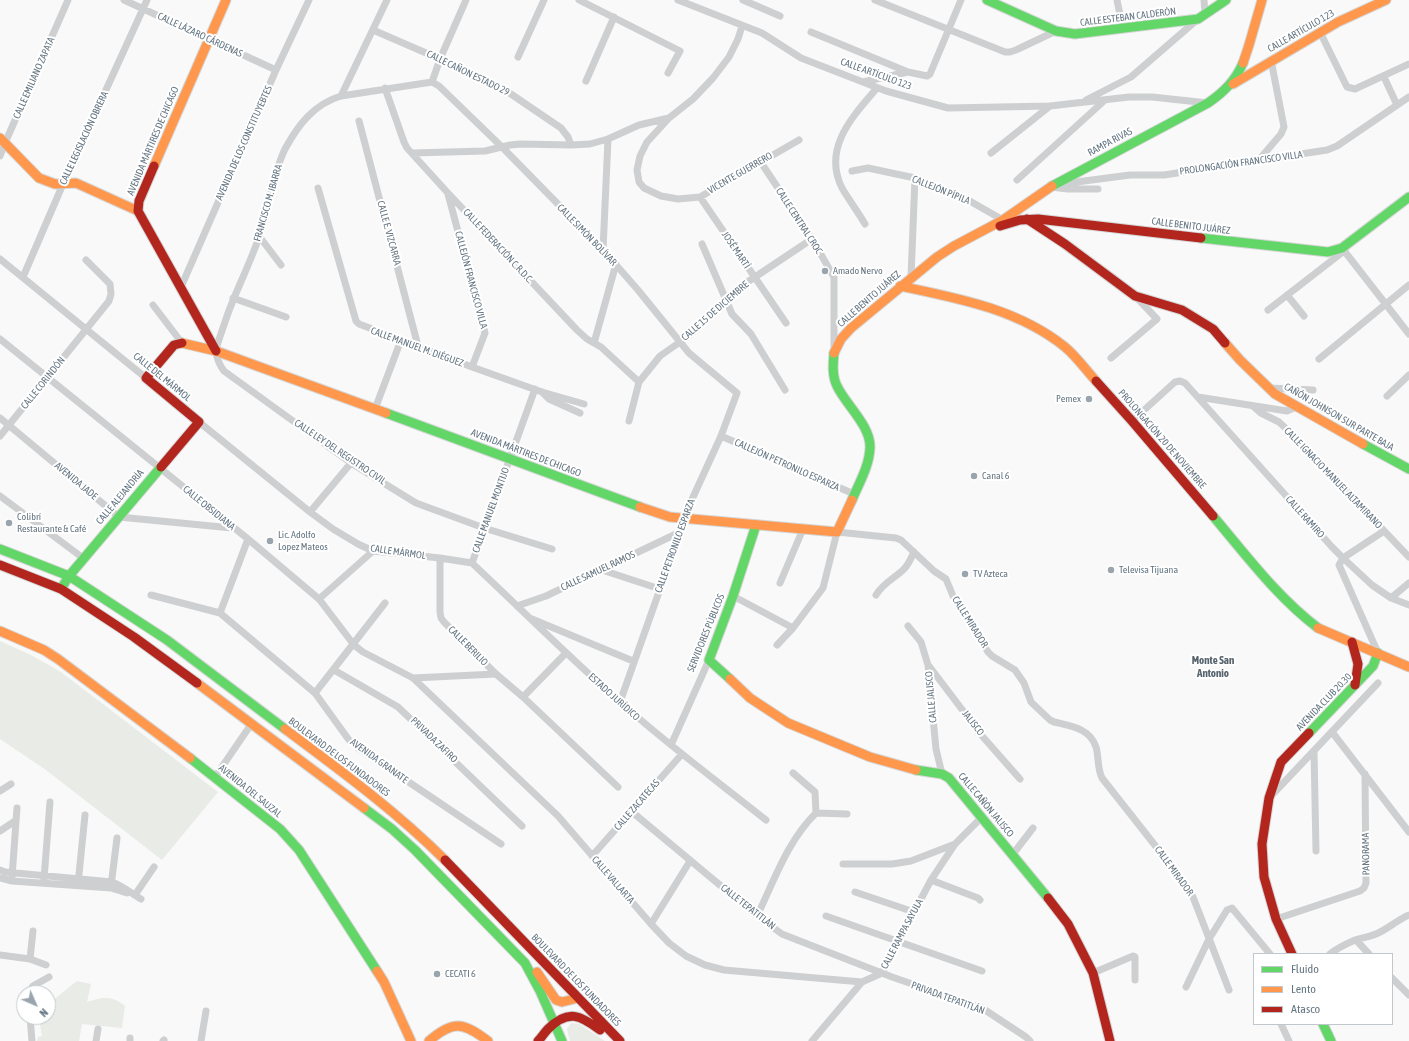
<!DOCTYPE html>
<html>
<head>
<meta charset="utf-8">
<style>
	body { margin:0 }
	#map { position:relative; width:1409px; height:1041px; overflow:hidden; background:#f9f9f9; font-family:"Asap Condensed",sans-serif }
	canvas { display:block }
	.legend { position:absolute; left:1253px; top:953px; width:140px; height:72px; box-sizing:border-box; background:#fff; border:1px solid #c1c8cd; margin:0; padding:5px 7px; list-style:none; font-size:12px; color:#657683 }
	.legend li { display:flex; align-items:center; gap:8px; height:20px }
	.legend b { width:20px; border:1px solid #c1c8cd }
	.north { position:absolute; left:16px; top:985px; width:40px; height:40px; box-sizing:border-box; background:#fff; border:1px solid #c1c8cd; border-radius:50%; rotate:135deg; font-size:11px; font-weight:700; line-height:16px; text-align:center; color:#657683 }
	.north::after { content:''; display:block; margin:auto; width:14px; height:18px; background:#99a4ac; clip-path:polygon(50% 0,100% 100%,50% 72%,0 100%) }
</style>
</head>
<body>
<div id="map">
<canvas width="1409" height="1041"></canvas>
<ul class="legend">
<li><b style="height:5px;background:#63d668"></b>Fluido</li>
<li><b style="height:5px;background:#ff974d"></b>Lento</li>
<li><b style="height:5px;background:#b3261e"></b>Atasco</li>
</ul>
<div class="north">N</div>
</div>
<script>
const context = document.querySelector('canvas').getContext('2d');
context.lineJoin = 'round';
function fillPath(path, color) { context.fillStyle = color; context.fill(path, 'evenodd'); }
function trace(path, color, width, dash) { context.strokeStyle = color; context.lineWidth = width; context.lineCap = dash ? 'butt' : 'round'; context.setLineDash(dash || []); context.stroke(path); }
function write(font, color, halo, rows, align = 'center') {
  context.font = font + ' "Asap Condensed",sans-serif'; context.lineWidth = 4; context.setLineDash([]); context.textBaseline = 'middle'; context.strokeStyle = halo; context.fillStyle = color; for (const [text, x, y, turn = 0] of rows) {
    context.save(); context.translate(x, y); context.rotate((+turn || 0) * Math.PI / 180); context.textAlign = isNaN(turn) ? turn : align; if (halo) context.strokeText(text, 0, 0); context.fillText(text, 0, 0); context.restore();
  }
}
const green = new Path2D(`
	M0,641L31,655L61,672L218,792L162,860L46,770L0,739Z
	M77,981L91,984L87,1002C102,997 112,995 125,1006L122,1028L82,1024L79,1041H37L38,1037L42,1036L40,1024H36V1017H48V1004Z
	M571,1023L579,1024L605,1041H570L567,1029Z`);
const street = new Path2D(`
	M124,0L276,70
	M579,0L680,51L668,73
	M678,0L762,33L801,58L886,91L948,108L1050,106L1129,97H1152L1208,103
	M743,0L780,16
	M875,0L1005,52H1010L1016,50L1056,31
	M1117,0L1123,29
	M1204,0L1205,14
	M373,30L440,59L505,90L561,128L568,137L571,145
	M811,32L908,72L927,76L930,74L961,0
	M1320,32L1347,87L1355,89L1409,64
	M518,57L544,0
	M1384,77L1397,105
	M586,81L614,17
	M432,82L440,59L466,0
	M863,82L908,72
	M385,88L404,142L407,148L447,192L577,330L587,339L601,347L639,382
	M341,96L387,0
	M1086,100L1131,77L1198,19
	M669,118L647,142L640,156L637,170L639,182L644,188L661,196L678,199L700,197L799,140
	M359,121L418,346
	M412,153L485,151L510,145L520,144L571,145L590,144L608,139L639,125L669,118L693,99L713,78L729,57L738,39L742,26
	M991,153L1050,106
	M0,156L5,143L68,0
	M760,161L812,239L834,277V352
	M1258,161L1281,134L1284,127L1271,60
	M852,171L868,168L915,178L961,196L1003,220
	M1017,180L1105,100
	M1058,182L1069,183L1130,175H1164L1327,150L1337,146L1409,97
	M1050,187L1068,189H1098
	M318,188L356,321L359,324L472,367L542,392L584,404
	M448,194L485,333L472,367
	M700,197L786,323
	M865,224C858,212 849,200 842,188C822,148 853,116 877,88
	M259,236L281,265
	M702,244L732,314L751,334L785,390
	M1342,248L1409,334
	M603,250L608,139
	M0,259L146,378
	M23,277L63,184L147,0
	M911,277L915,178
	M181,287L276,70L309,0
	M1287,295L1304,316
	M233,298L286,317
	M153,305L182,343
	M1268,310L1344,251
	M0,339L248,539L319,599L354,645L363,652L413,678L558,816L651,924L669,943L686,956L705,965L724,970L862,982
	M594,343L616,264
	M1111,358L1157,319L1137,298
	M1319,359L1409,285
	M1269,388L1313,390
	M542,392L549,399L580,413
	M1387,396L1409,375
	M1198,397L1287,411L1296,407
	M1253,406L1261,413L1279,422L1294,436L1409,557
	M375,409L401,340
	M0,418L119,517L232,528
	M629,421L639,382L660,356L690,335L740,287L812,239
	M1132,421L1175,382L1180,381L1185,383L1332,547L1343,558L1339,565L1378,653
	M199,422L310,512L333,529L358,544L373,551L440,558L472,563
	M0,436L109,301L111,294L110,284L86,260
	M721,436L854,494
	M0,496L83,558
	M310,512L351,463
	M1384,531L1343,558L1372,585L1391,598
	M552,549L484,528L416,503L351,463L224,371C220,366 216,357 216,351C216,346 225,323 227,316C237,288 251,262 260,234C269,206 272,176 285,149C298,125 314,104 341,96L432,82L439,86L502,147L603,250L638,290L689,353L737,393L721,436L683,519L660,589L620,702
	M440,558V612L441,618L444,622L496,674L523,697L618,787
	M472,563C521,609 569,657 620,702C667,744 717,781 766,820
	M472,563L535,389
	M602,570L660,589
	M780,583L803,529
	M1409,583L1391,598L1409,605
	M151,595L220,613L315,693L349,740L358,748L501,844
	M876,595C884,582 894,579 904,569C909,564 911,558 914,552
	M733,596L793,628
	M319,599L373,551
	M517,606L546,596L678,533
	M220,613L248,539
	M532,619L633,661
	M908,626L921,642L928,665L936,749L942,774
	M777,645L793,628L823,588L837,532L896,538L901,540L934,571L946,579L953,596L988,652L992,656L1015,670L1024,683L1031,702L1050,720L1054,722C1070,726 1090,728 1096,747C1099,757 1097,768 1102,778L1176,872L1193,897L1229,990
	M929,666L983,737L1020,779
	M334,670L398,707L522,826
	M413,678L496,674
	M315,693L385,603
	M523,697L566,653
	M1332,732L1409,832
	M671,745L709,660
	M1314,751L1316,851
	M793,773L815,792L816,813
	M215,777L252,723
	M0,791L11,784
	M1271,796L1378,683
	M631,811L757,916L782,934L892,977L982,1008L1026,1037L1030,1041
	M0,831L15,821
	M1013,854L1033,828
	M592,856L682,754
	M843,864H892L911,861L955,844
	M0,870L5,872L112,882C123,886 131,893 141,899
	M12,877L17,808
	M0,878L12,881L111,888L127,893
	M44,879L50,802
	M931,880L978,898L980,900
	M78,884L85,815
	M111,886L117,838
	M855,892L914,912
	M135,895L154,867
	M757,916C774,881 788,840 816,813L847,814
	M826,916L982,971
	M1276,919L1360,891L1364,888L1366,883L1365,774
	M651,924L690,861
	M1356,940L1369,954
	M1330,954C1337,948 1346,944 1355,940C1361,938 1369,937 1376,934C1388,929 1397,920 1409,915
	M0,955L30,959L46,965
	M30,959L33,931
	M1093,973L1133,956L1135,957V980
	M1392,978L1409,995
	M1186,987L1209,939L1227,910L1232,908L1270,954
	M29,993L33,986L49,977
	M30,1017L32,1041
	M1281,1024L1289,1041
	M96,1041L98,1029
	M130,1041V1038
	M163,1041L164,1040
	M201,1041L206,1011
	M812,1041L862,982L882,973L931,880L955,844L982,817`);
const fast = new Path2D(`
	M987,0L1056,31L1075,34L1198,19L1226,0
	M1052,186L1208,103C1224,92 1235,81 1243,63
	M1201,238L1328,252L1342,248L1409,197
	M834,353C833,364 832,376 837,386C846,405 871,426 870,448C869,467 859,483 852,500
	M386,413L640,507
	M1363,444L1409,469
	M1213,516C1246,555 1277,597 1318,628
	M0,549L69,576L167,640L285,729
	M61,589L69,576L161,467
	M730,679L709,660L733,596L756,525
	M1309,733L1373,666L1378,653
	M190,758L280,829L299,850L377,971
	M916,770L942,774L949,778L1048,898
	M364,808L392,829L415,850L525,963L540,991L562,1041
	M1323,1024L1331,1041`);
const slow = new Path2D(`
	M1243,63L1249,45L1262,0
	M1233,84L1338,22L1386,0
	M0,138L39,178L55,184L76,183L138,211
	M154,166L226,0
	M900,286C957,298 1018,309 1065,347C1076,356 1086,370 1096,381
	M182,343L216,351L386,413
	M1225,343L1240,360L1275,394L1363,444
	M834,353L841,339L851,328L937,257L954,246L1003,220L1052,186
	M640,507L670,517L837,532L852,500
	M1318,628L1409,667
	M0,631L44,650L58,659L190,758
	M730,679L750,698L788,723L870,757L916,770
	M197,683L364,808
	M285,729C340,770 396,811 445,860
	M377,971L384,982L411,1041
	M537,972L556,1000L562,1002L578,998
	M429,1041C453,1020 463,1022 488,1041`);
const jam = new Path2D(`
	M154,166L139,201L138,211L216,351
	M1027,219L1065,244L1135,296L1182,310L1213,329L1225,343
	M1000,226L1020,220L1038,219L1201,238
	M1096,381L1132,421L1213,516
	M161,467L199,422L146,378L174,345L182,343
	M0,565L61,589L134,637L197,683
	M1352,642L1358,664L1355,685
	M445,860L620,1041
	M1048,898L1068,924L1093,973L1110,1041
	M1292,954L1276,919L1264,877L1262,844L1269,798L1281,762L1309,733
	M538,1041C542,1037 544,1033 548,1029C568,1009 580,1015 600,1030`);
const markers = [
	[825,271,4,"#99a4ac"],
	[1089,399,4,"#99a4ac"],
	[974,476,4,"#99a4ac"],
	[9,523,4,"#99a4ac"],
	[270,541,4,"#99a4ac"],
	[1111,570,4,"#99a4ac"],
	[965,574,4,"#99a4ac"],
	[437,974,4,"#99a4ac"]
];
const streetNames = [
	["CALLE ESTEBAN CALDERÓN",1128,17,-7],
	["CALLE ARTÍCULO 123",1301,31,-30],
	["CALLE LÁZARO CÁRDENAS",200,35,25],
	["CALLE CAÑON ESTADO 29",468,73,26],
	["CALLE ARTÍCULO 123",876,74,20],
	["CALLE EMILIANO ZAPATA",34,78,-66],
	["CALLE LEGISLACIÓN OBRERA",84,138,-65],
	["AVENIDA MÁRTIRES DE CHICAGO",153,141,-67],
	["RAMPA RIVAS",1110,142,-28],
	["AVENIDA DE LOS CONSTITUYEBTES",244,143,-66],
	["PROLONGACIÓN FRANCISCO VILLA",1241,163,-8],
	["VICENTE GUERRERO",740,173,-30],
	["CALLEJÓN PÍPILA",941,190,22],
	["FRANCISCO M. IBARRA",268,203,-74],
	["CALLE CENTRAL CROC",799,221,57],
	["CALLE BENITO JUÁREZ",1191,226,7],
	["CALLE E. VIZCARRA",389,233,75],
	["CALLE SIMÓN BOLÍVAR",587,235,46],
	["CALLE FEDERACIÓN C.R.D.C.",498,246,47],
	["JOSÉ MARTÍ",736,250,56],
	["CALLEJÓN FRANCISCO VILLA",471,280,75],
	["CALLE BENITO JUÁREZ",869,299,-41],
	["CALLE 15 DE DICIEMBRE",715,311,-41],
	["CALLE MANUEL M. DIÉGUEZ",417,347,20],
	["CALLE DEL MÁRMOL",162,377,39],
	["CALLE CORINDÓN",43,383,-51],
	["CAÑÓN JOHNSON SUR PARTE BAJA",1339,417,30],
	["PROLONGACIÓN 20 DE NOVIEMBRE",1162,439,49],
	["CALLE LEY DEL REGISTRO CIVIL",340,452,34],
	["AVENIDA MÁRTIRES DE CHICAGO",526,453,21],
	["CALLEJÓN PETRONILO ESPARZA",787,465,24],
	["CALLE IGNACIO MANUEL ALTAMIRANO",1333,478,46],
	["AVENIDA JADE",76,481,40],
	["CALLE ALEJANDRÍA",120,497,-50],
	["CALLE OBSIDIANA",209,508,39],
	["CALLE MANUEL MONTIJO",491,510,-70],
	["CALLE RAMIRO",1305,517,48],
	["CALLE PETRONILO ESPARZA",675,546,-70],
	["CALLE MÁRMOL",398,552,8],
	["CALLE SAMUEL RAMOS",598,571,-25],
	["CALLE MIRADOR",970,622,58],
	["SERVIDORES PÚBLICOS",706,633,-68],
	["CALLE BERILIO",468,646,45],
	["ESTADO JURÍDICO",614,697,42],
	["CALLE JALISCO",931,697,-95],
	["AVENIDA CLUB 20.30",1324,702,-46],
	["JALISCO",973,723,52],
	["PRIVADA ZAFIRO",434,740,44],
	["BOULEVARD DE LOS FUNDADORES",339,757,37],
	["AVENIDA GRANATE",379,761,36],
	["AVENIDA DEL SAUZAL",250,791,39],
	["CALLE ZACATECAS",637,805,-49],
	["CALLE CAÑÓN JALISCO",986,805,50],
	["PANORAMA",1366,854,-91],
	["CALLE MIRADOR",1174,871,54],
	["CALLE VALLARTA",613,880,49],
	["CALLE TEPATITLÁN",748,907,38],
	["CALLE RAMPA SAYULA",902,934,-62],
	["BOULEVARD DE LOS FUNDADORES",576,980,46],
	["PRIVADA TEPATITLÁN",948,998,20]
];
const poiNames = [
	["Amado Nervo",833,271],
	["Pemex",1081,399,"right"],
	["Canal 6",982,476],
	["Colibrí",17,517],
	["Restaurante & Café",17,529],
	["Lic. Adolfo",278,535],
	["Lopez Mateos",278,547],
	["Televisa Tijuana",1119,570],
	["TV Azteca",973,574],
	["CECATI 6",445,974]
];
const neighbourhoodNames = [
	["Monte San",1213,661],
	["Antonio",1213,674]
];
fillPath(green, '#e8ebe6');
trace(fast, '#d5d6d7', 11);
trace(slow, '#d5d6d7', 11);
trace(jam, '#d5d6d7', 11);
trace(street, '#cecfd0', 7);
trace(fast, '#63d668', 9);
trace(slow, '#ff974d', 9);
trace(jam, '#b3261e', 9);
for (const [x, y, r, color] of markers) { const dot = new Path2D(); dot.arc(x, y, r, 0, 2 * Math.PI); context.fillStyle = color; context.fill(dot); trace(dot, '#fff', 1.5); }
write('10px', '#657683', '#fff', streetNames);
write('10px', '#657683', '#fff', poiNames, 'left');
write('bold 11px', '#57646e', '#fff', neighbourhoodNames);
</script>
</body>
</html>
